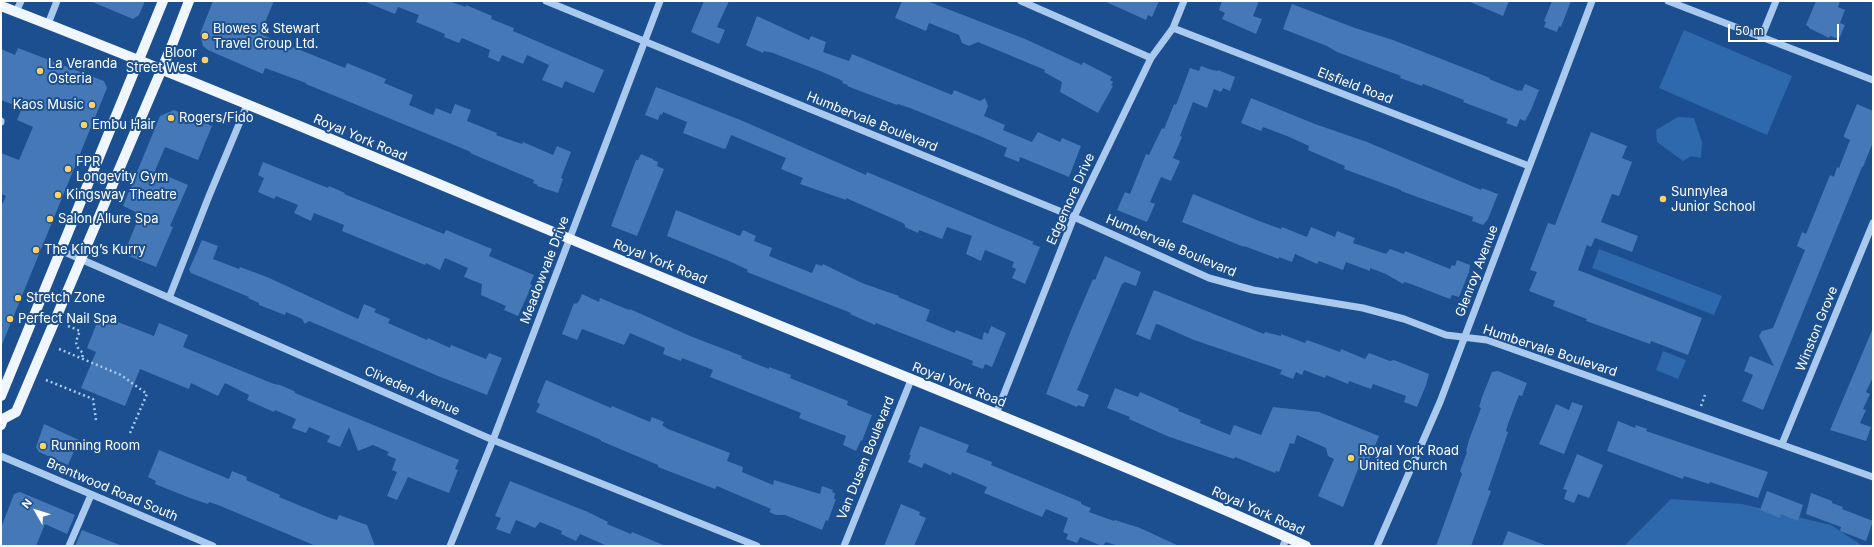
<!DOCTYPE html>
<html>
<head>
<meta charset="utf-8">
<style>
	body { margin:0 }
	#map { position:relative; width:1874px; height:547px; overflow:hidden; background:#1b4f8f; font-family:Inter,sans-serif }
	canvas { display:block }
	.frame { position:absolute; inset:0; border:2px solid #fff; pointer-events:none }
	.north { position:absolute; left:16px; top:491px; width:40px; height:40px; -webkit-text-stroke:3px #1b4f8f; paint-order:stroke; rotate:309deg; font-size:11px; font-weight:700; line-height:16px; text-align:center; color:#fff }
	.north::after { content:''; display:block; margin:auto; width:14px; height:18px; background:#fff; clip-path:polygon(50% 0,100% 100%,50% 72%,0 100%) }
	.scale { position:absolute; left:1728px; top:24px; width:111px; height:18px; box-sizing:border-box; border:2px solid #fff; border-top:0; padding-left:5px; font-size:12px; line-height:14px; white-space:nowrap; color:#fff; -webkit-text-stroke:3px #1b4f8f; paint-order:stroke }
</style>
</head>
<body>
<div id="map">
<canvas width="1874" height="547"></canvas>
<div class="frame"></div>
<div class="north">N</div>
<div class="scale">50 m</div>
</div>
<script>
const context = document.querySelector('canvas').getContext('2d');
context.lineJoin = 'round';
function fillPath(path, color) { context.fillStyle = color; context.fill(path, 'evenodd'); }
function trace(path, color, width, dash) { context.strokeStyle = color; context.lineWidth = width; context.lineCap = dash ? 'butt' : 'round'; context.setLineDash(dash || []); context.stroke(path); }
function write(font, color, halo, rows, align = 'center') {
  context.font = font + ' Inter,sans-serif'; context.lineWidth = 4; context.setLineDash([]); context.textBaseline = 'middle'; context.strokeStyle = halo; context.fillStyle = color; for (const [text, x, y, turn = 0] of rows) {
    context.save(); context.translate(x, y); context.rotate((+turn || 0) * Math.PI / 180); context.textAlign = isNaN(turn) ? turn : align; if (halo) context.strokeText(text, 0, 0); context.fillText(text, 0, 0); context.restore();
  }
}
const green = new Path2D(`
	M1684,30L1792,76L1767,135L1659,88Z
	M1678,117L1694,118L1702,142L1701,158L1691,156L1683,161L1657,142L1656,130Z
	M1599,249L1722,296L1714,315L1592,268Z
	M1663,351L1686,360L1678,379L1656,370Z
	M1671,499L1742,504L1831,525L1863,546H1624Z`);
const building = new Path2D(`
	M90,1H145L139,15L133,19Z
	M213,1H274L260,34L345,68L347,63L386,79L384,83L413,95L409,105L433,115L436,108L451,114L455,104L471,110L467,121L497,133L496,135L522,144L523,142L553,155L557,146L571,152L561,178L563,179L558,193L537,186L538,185L533,183L534,180L470,153L471,152L306,84V83L265,68L263,74L208,50L203,46L200,34Z
	M363,1H448L466,7V5L492,16L491,19L514,28L513,31L604,70L594,93L565,81L562,88L542,80L549,65L527,55L523,64L502,55L499,62L488,57L490,50L462,38L459,43L444,37L445,34L416,22L419,15L398,7L395,14Z
	M704,1H729L717,27L725,30L719,44L691,32Z
	M902,1H927L1025,39L1082,65L1083,62L1112,77L1110,80L1113,82L1111,85L1113,86L1098,113L1060,92L1062,82L1044,72L1045,70L978,42L969,46L962,43L959,35L929,23L926,31L895,18Z
	M1104,1H1159L1152,17L1148,15L1146,20Z
	M1222,1H1259L1253,16L1262,19L1256,34L1222,19L1225,13L1219,10Z
	M1468,1H1509L1503,16Z
	M1552,1H1571L1561,27L1559,26L1557,32L1544,27L1546,22L1544,21Z
	M1816,1H1840L1838,7L1845,10L1840,23L1845,25L1839,39L1830,36L1829,38L1809,28V27L1806,25Z
	M1292,4L1355,28L1393,40L1490,78L1489,79L1519,91V90L1522,91L1525,84L1539,90L1531,110L1525,121L1520,119L1517,127L1506,123L1508,119L1463,102L1464,100L1423,84L1422,86L1400,78L1401,76L1337,52L1327,46L1283,29Z
	M757,16L809,40L811,36L826,42L823,52L849,61L852,54L952,95L954,90L980,101L985,98L988,106L984,116L1005,125L1003,130L1032,142L1038,132L1060,142L1062,138L1081,146L1069,177L1020,157L1019,162L1004,156L1007,148L982,137L910,108L898,104L897,105L847,86L848,85L842,83L843,81L820,71L773,53L764,51L763,53L747,46L746,45Z
	M18,48L104,81L107,88L1,347V207L6,196L1,194V153L19,160L33,127L17,120L22,108L1,100V49L15,55Z
	M1201,66L1212,70L1218,71V70L1235,77L1230,91L1223,88L1221,92L1214,89L1207,108L1193,102L1180,136L1182,137L1173,158L1180,161L1171,181L1161,177L1150,202L1155,204L1147,222L1117,210L1125,192L1130,194L1146,154L1149,155L1162,128L1164,129L1174,104L1176,105L1190,68L1199,71Z
	M656,87L743,121L866,175L867,172L1034,242L1032,244L1040,247L1025,284L1012,278L1016,269L1012,267L1014,262L985,250L981,261L966,254L972,236L947,227L942,239L919,230L918,233L905,227V225L903,223L846,198V200L800,184L803,178L781,169L786,158L731,135L726,148L724,149L683,133L687,122L663,112L662,115L660,114L658,120L645,115Z
	M1251,98L1315,124L1367,142L1481,190L1482,188L1498,194L1488,219L1483,225L1472,221L1473,217L1401,191V190L1344,169L1345,166L1308,150L1309,146L1287,136L1263,127L1261,131L1241,123Z
	M1857,104L1873,111V142L1863,167H1862L1763,410L1742,401L1753,375L1744,371L1750,356L1774,366L1759,336L1762,331L1773,328L1805,250L1797,246L1802,232L1806,234L1830,175L1834,177L1837,167L1839,168L1850,140L1844,137V135Z
	M174,110L212,126L198,160L165,147L155,171L188,185L170,226L173,227L156,267L124,254L140,214L123,206L160,116Z
	M1591,132L1627,146L1622,158L1632,162L1619,196L1612,194L1601,222L1638,236L1632,252L1595,238L1591,247L1587,245L1578,270L1702,318L1688,355L1651,341L1650,344L1586,321L1587,319L1553,306L1555,301L1529,291L1537,272L1530,270L1548,223L1555,225Z
	M641,154L653,159V160L658,162L657,166L664,169L637,236L611,226L636,160H638Z
	M263,162L328,188L329,186L345,193L344,194L444,234L446,230L492,249L489,256L534,275L530,284L532,285L518,316L504,310L506,306L481,295L482,284L464,277L468,268L445,258L440,270L426,263L425,265L342,231L344,225L314,213L311,221L294,213L298,205L276,196L274,199L258,192L264,178L258,175Z
	M1193,194L1259,221L1281,229L1282,227L1307,237L1311,227L1335,237L1337,231L1355,238L1353,243L1386,254L1390,249L1404,254L1405,251L1450,269L1452,265L1455,266L1457,260L1470,265L1469,272L1459,297L1452,295L1450,299L1411,284L1404,282L1403,284L1386,274L1370,268V271L1346,262L1343,270L1319,261L1317,264L1295,254L1292,262L1279,257V259L1244,246V247L1182,222Z
	M676,210L740,236L743,230L756,236L754,241L772,248L769,256L812,273L816,264L822,266L823,264L862,283L899,296L898,297L930,310L926,321L955,333L956,330L982,340L984,332L988,334L991,326L1006,333L992,367L985,364L983,369L972,365L973,361L876,323L875,325L850,314L851,313L747,272L748,270L729,261L667,236Z
	M202,240L218,246L213,259L239,269L240,267L267,277L358,319L364,304L376,309L374,312L390,319L388,323L427,340L428,338L450,348L451,345L486,359L489,353L502,358L487,395L438,376L309,321L305,324L302,319L286,312L285,315L259,305V303L248,298L249,297L191,273L189,270Z
	M1105,256L1141,272L1136,286L1125,282L1122,284L1077,390L1089,395L1084,407L1078,405L1077,407L1046,394L1072,328L1093,279L1095,280Z
	M1154,290L1264,334L1265,332L1281,336V334L1305,343L1307,340L1340,352L1341,349L1365,359L1369,353L1390,361L1394,360L1429,374L1426,385L1417,407L1404,402L1406,396L1373,384L1371,389L1349,381L1348,384L1326,375L1325,378L1304,370L1302,375L1296,372L1293,379L1280,374L1282,370L1194,340L1160,325L1156,324L1150,340L1136,334Z
	M582,294L599,302L600,298L629,310L630,309L690,336L742,356L741,358L769,369V367L791,375L790,378L848,401L847,405L872,415L862,441L861,440L856,451L843,445L846,436L799,418L801,413L710,377L713,370L682,358L681,361L663,354L665,348L630,333L624,345L582,329L577,340L562,334L574,303L576,304L579,301Z
	M100,315L154,336L159,323L188,335L183,347L274,384L280,385L294,391L295,393L459,460L455,469L458,470L449,493L408,477L397,500L387,496L397,472L392,470L396,459L387,455L389,452L373,445L358,451L349,427L340,447L327,442L330,436L309,427L306,433L292,428L296,419L275,410L274,412L247,400L249,395L225,383L218,396L191,383L189,389L140,369L125,406L81,388L96,352L87,348Z
	M1873,328V377L1866,392L1870,394L1863,409L1866,410L1860,423L1871,427L1866,441L1830,430Z
	M1498,371L1527,383L1522,396L1519,395L1508,424L1506,431L1508,432L1488,490L1491,491L1471,546H1436L1462,474L1460,471L1467,452L1466,451L1469,440L1481,408L1479,407L1482,397L1492,372Z
	M546,380L611,408L612,406L650,422L652,417L664,422L662,425L668,429L730,453L727,461L743,467L742,472L773,485L774,480L820,494L822,486L833,490L832,492L835,493L834,499H836L828,521L826,520L822,530L785,515H776L769,512L771,509L717,486L715,489L658,467V465L601,441V440L536,412L540,404L537,402Z
	M1115,388L1138,397L1140,392L1179,409L1178,411L1201,420L1200,423L1230,435L1234,425L1261,435L1273,407L1319,412L1379,436L1365,471L1358,469L1343,507L1318,496L1334,459L1328,456L1326,448L1297,435L1294,444L1290,443L1279,472L1276,471L1275,473L1235,457L1234,459L1167,436L1129,419L1130,417L1107,408Z
	M1572,402L1583,406L1564,454L1539,444L1556,404L1569,410Z
	M1618,421L1635,428L1636,425L1647,429L1646,431L1768,472L1758,498L1710,482L1709,484L1684,476L1683,479L1607,451Z
	M44,424L79,440L68,465L39,452L36,447Z
	M920,426L969,445L966,452L992,462L991,465L1081,502V504L1091,508L1089,512L1114,521L1115,520L1140,528L1179,546H1118L1106,542L1102,546L1080,537L1077,543L1066,539L1068,534L1063,532L1068,518L1046,509L1042,517L984,493L987,487L952,472L951,475L924,463L922,468L908,462L911,455H909Z
	M159,450L229,479L232,471L247,477L246,480L280,495L279,497L330,518L337,520L339,515L367,525L375,546H316L218,505L209,502L208,504L190,498L155,484L156,481L148,477Z
	M1577,454L1603,465L1589,498L1578,494L1574,503L1564,499L1567,490L1563,489Z
	M510,481L588,512L608,522L607,524L631,534L632,532L666,546H607L580,534L576,541L561,534L562,531L540,522L535,528L516,520L510,534L496,529L501,518L495,516Z
	M1767,491L1803,505L1798,521L1781,514L1780,518L1760,510Z
	M20,492L75,515L67,534L45,524L36,546H1V528L14,494Z
	M1811,493L1832,501V503L1843,507L1842,509L1873,521L1866,541L1840,531L1841,527L1806,514Z
	M901,504L920,512L919,515L926,518L914,546H884Z
	M82,530L120,545V546H75Z
	M1508,531L1545,545V546H1502Z`);
const path = new Path2D(`
	M68,326L80,331C75,343 74,345 83,353L82,359
	M59,349L121,375L147,394L130,433
	M46,380L93,399L96,420
	M1701,406L1705,395`);
const minor = new Path2D(`
	M546,1L1074,217L1209,278L1253,290L1363,308L1404,319L1446,335L1487,340L1873,477
	M1021,1L1151,58
	M1668,1L1873,80
	M16,12L21,1
	M48,24L57,1
	M1173,28L1529,166
	M1761,38L1776,1
	M1,122V121
	M60,250L493,440L757,546
	M169,298L209,196L247,105
	M996,414L1074,217L1151,58L1173,28L1184,1
	M1782,444L1873,223
	M1,456L213,546
	M69,546L91,495
	M450,546L493,440L660,1
	M844,546L911,380
	M1283,546L1287,537
	M1377,546L1440,402L1592,1`);
const major = new Path2D(`
	M1,6C224,92 444,187 664,278C879,367 1095,451 1306,546
	M1,396L163,1
	M1,425L3,419L16,412L172,45L189,1`);
const markers = [
	[205,36,4,"#ffd166"],
	[205,60,4,"#ffd166"],
	[40,71,4,"#ffd166"],
	[92,105,4,"#ffd166"],
	[171,118,4,"#ffd166"],
	[84,125,4,"#ffd166"],
	[68,169,4,"#ffd166"],
	[58,195,4,"#ffd166"],
	[1663,199,4,"#ffd166"],
	[50,219,4,"#ffd166"],
	[36,250,4,"#ffd166"],
	[18,298,4,"#ffd166"],
	[10,319,4,"#ffd166"],
	[43,446,4,"#ffd166"],
	[1351,458,4,"#ffd166"]
];
const poiNames = [
	["Blowes & Stewart",213,29],
	["Travel Group Ltd.",213,44],
	["Bloor",197,53,"right"],
	["Street West",197,68,"right"],
	["La Veranda",48,64],
	["Osteria",48,79],
	["Kaos Music",84,105,"right"],
	["Rogers/Fido",179,118],
	["Embu Hair",92,125],
	["FPR",76,162],
	["Longevity Gym",76,177],
	["Sunnylea",1671,192],
	["Junior School",1671,207],
	["Kingsway Theatre",66,195],
	["Salon Allure Spa",58,219],
	["The King’s Kurry",44,250],
	["Stretch Zone",26,298],
	["Perfect Nail Spa",18,319],
	["Running Room",51,446],
	["Royal York Road",1359,451],
	["United Church",1359,466]
];
const streetNames = [
	["Elsfield Road",1355,86,21],
	["Humbervale Boulevard",872,122,22],
	["Royal York Road",360,138,23],
	["Edgemore Drive",1071,199,-66],
	["Humbervale Boulevard",1171,246,23],
	["Royal York Road",660,262,22],
	["Meadowvale Drive",545,270,-69],
	["Glenroy Avenue",1477,271,-69],
	["Winston Grove",1817,329,-68],
	["Humbervale Boulevard",1550,351,18],
	["Royal York Road",959,385,22],
	["Cliveden Avenue",412,391,24],
	["Van Dusen Boulevard",866,458,-68],
	["Brentwood Road South",112,490,23],
	["Royal York Road",1258,511,24]
];
fillPath(green, '#2e69ad');
fillPath(building, '#4478b7');
trace(path, '#a9c9ee', 2.5, [2, 3]);
trace(minor, '#a9c9ee', 7);
trace(major, '#f0f6ff', 10);
for (const [x, y, r, color] of markers) { const dot = new Path2D(); dot.arc(x, y, r, 0, 2 * Math.PI); context.fillStyle = color; context.fill(dot); trace(dot, '#1b4f8f', 1.5); }
write('13px', '#fff', '#1b4f8f', poiNames, 'left');
write('13px', '#fff', '#1b4f8f', streetNames);
</script>
</body>
</html>
